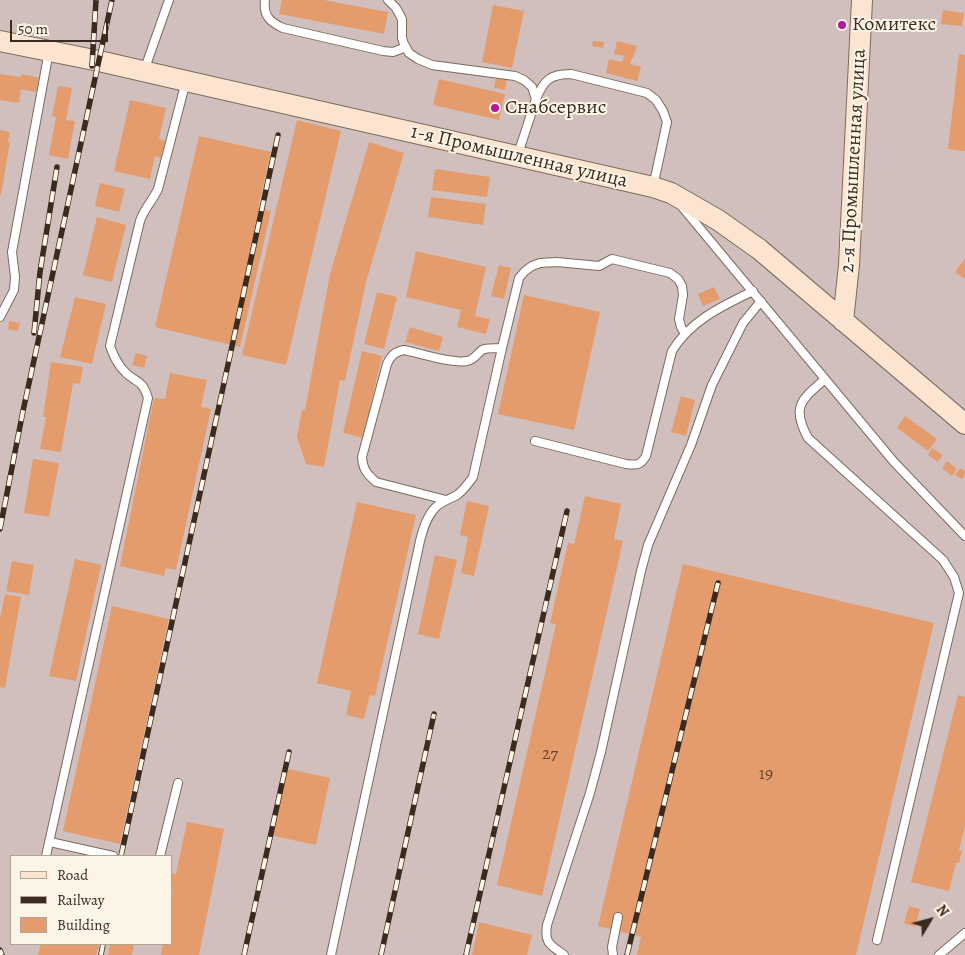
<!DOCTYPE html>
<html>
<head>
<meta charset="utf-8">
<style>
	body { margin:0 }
	#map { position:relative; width:965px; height:955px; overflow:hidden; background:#f5e5cb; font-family:Alegreya,serif }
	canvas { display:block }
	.legend { position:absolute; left:10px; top:855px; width:162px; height:90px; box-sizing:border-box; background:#fcf5e5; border:1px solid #afa495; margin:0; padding:6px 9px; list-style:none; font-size:15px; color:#3b2a1e }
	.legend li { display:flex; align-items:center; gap:10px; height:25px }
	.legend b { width:25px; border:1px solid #afa495 }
	.north { position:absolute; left:905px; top:895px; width:50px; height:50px; -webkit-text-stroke:4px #fcf5e5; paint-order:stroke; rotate:53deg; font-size:14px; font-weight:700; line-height:20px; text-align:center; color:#3b2a1e }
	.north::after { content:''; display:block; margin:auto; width:18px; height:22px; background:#3b2a1e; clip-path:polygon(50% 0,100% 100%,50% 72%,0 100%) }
	.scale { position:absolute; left:10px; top:20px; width:98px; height:22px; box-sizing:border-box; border:2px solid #3b2a1e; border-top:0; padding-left:6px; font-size:15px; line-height:18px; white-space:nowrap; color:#3b2a1e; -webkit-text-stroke:4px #fcf5e5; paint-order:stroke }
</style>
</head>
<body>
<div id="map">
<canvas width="965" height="955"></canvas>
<ul class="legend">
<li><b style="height:6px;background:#fde4d1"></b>Road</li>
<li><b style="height:6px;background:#3b2a1e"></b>Railway</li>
<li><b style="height:14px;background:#e49c6d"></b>Building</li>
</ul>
<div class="north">N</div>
<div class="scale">50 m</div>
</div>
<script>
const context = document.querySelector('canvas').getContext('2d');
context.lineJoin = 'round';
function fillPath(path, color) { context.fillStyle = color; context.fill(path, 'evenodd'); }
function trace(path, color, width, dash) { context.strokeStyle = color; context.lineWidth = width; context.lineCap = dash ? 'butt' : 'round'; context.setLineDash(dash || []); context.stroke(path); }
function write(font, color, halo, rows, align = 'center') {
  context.font = font + ' Alegreya,serif'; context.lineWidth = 4; context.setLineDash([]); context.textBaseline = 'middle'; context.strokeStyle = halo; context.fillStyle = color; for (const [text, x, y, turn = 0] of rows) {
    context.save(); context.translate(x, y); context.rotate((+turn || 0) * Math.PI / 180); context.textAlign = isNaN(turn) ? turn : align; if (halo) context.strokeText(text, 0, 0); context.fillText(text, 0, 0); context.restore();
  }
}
const industrial = new Path2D(`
	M0,0H965V955H0ZM11,856H171V944H11Z`);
const building = new Path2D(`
	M282,0H324L388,12L384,34L279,14Z
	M493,5L524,11L512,68L482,62Z
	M943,10L964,13L962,26L941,24Z
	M593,41L604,42L603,48L592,46Z
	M617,41L637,46L633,58H632L630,64L641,67L637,81L606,73L609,59L622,62L624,56L614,54Z
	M959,54L965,55V151L948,149Z
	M0,74L21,77V74L39,78L36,92L21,89L19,103L0,100Z
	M496,77L507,79L505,90L494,88Z
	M439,79L505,94L499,120L433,105Z
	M58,86L72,88L66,120L75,121L68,159L49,155L56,117L52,116Z
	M130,100L166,108L159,139L165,141L161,158L155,156L150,179L114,171Z
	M297,120L341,131L286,365L242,355Z
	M0,130L10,132L8,142H10L1,195H0Z
	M199,136L271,152L258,208L271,211L240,347L155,327Z
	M369,142L404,153L366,282L345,381L340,380L324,467L306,464L297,437L302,410H305L330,274Z
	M435,169L490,177L487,197L432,190Z
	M100,183L125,189L119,212L95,206Z
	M431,197L486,204L483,225L428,217Z
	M97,217L126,225L112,282L83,275Z
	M416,251L486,267L475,316L490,319L486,334L457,327L461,310L406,297Z
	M965,259V279L955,272Z
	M499,265L511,268L504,299L491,296Z
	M714,287L720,299L703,306L698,294Z
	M377,292L397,297L384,349L364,344Z
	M524,295L600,312L574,430L498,414Z
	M75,297L106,304L92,364L60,357Z
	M9,321L20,323L18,331L8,329Z
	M410,327L443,337L439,351L405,342Z
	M362,351L382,356L363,438L343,433Z
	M136,353L147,356L144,368L132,365Z
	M51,362L83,367L80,384L73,383L61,452L40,449L46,417H43Z
	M170,373L207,380L201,407L211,409L176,570L166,568L164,576L120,566L154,398L165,399Z
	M681,396L695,400L686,436L671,432Z
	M905,416L937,439L928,451L897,428Z
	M932,448L943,455L938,462L928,455Z
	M33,459L59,463L49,517L24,513Z
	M947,461L957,469L952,476L942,468Z
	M960,468L965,471V475L962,479L955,475Z
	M585,496L621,504L614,539L623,541L542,896L497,885L556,624L550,623L568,543L574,544Z
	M467,501L489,506L474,576L461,573L468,537L460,535Z
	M357,502L416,515L375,696L370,695L364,719L346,715L351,691L317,683Z
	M435,555L457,560L439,639L418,634Z
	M75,559L101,565L76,681L49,676Z
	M12,561L34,565L29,595L6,591Z
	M683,564L934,623L856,955H637L641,937L598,926Z
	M5,594L21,597L5,688L0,687V619Z
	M112,606L169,619L120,844L63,831Z
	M958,695L965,697V826L959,850L962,851L959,863H956L949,891L911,882Z
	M283,768L330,778L316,845L269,835Z
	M187,822L224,829L199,955H161L163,944H171V902L173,892L171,891V873L176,874Z
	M909,906L920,909L915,927L904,923Z
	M479,922L532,935L527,955H472Z
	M41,944H99L96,955H38Z
	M110,944H134L132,955H108Z`);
const lane = new Path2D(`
	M265,0C263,16 270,22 283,28L383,51L393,52L406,47
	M388,0L396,8L402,19V38L404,44L409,53L418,59L432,65L515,76L524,80L532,87L536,99L518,154
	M144,71L169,0
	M536,99C544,80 550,74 571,74L647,93L656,100L663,111L667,122L653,187
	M683,208L894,462L965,536
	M0,317L14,290L15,277L12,252L49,51
	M825,379C801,400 791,407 808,438L943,560L954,577L959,593L877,940
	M535,441L626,464C637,465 640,466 646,456L672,351C690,321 722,306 753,291
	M446,500L376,482C367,474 363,470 362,457L387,364C391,355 395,352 404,350C420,353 453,364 467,361C474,360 477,354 482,350C488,347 496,349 502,348L519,278L525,271L532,266L540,263L557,262L599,266L612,259L670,273L678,279L682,286L683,295L679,319L681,327L685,334
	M50,842L113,856
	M46,856L148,398C142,380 139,384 127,374C118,366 114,357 110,346L140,221C144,209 153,200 158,189L186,81
	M160,856L178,783
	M331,955L420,541C423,529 427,515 437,506C443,501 450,499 457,495C464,490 468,484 473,477L502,348
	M564,955C551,945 544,944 547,925L590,793L601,752L641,571L648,545L691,445L712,385L743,323L761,301
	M613,955L612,947L618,917
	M939,955L965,933`);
const secondary = new Path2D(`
	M0,41L99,61L186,81L653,187L671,193L718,220L759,249L965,424
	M843,321L849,265L862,0`);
const rail = new Path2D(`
	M92,66L96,0
	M34,333L40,272L57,167
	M0,529L23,411L112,0
	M121,856L278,135
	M0,950L2,955
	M101,955L103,944
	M244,955L289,752
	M381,955L434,714
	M466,955L567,511
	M627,955L718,583`);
const markers = [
	[842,25,5,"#b5179e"],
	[495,108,5,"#b5179e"]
];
const numberNames = [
	["27",550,755],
	["19",766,775]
];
const poiNames = [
	["Комитекс",852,25],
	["Снабсервис",505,108]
];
const streetNames = [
	["1-я Промышленная улица",519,157,13],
	["2-я Промышленная улица",854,161,-87]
];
fillPath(industrial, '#d1bfbd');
fillPath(building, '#e49c6d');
trace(lane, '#7c6b5b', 10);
trace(secondary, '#7c6b5b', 22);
trace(lane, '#fff', 8);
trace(secondary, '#fde4d1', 20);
trace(rail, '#3b2a1e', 5.5);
trace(rail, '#fcf5e5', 4, [11]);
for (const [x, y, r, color] of markers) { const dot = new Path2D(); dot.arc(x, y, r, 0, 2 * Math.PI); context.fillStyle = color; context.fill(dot); trace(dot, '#fcf5e5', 2); }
write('18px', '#654632', null, numberNames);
write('20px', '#3b2a1e', '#fcf5e5', poiNames, 'left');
write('20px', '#3b2a1e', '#fcf5e5', streetNames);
</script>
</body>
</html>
